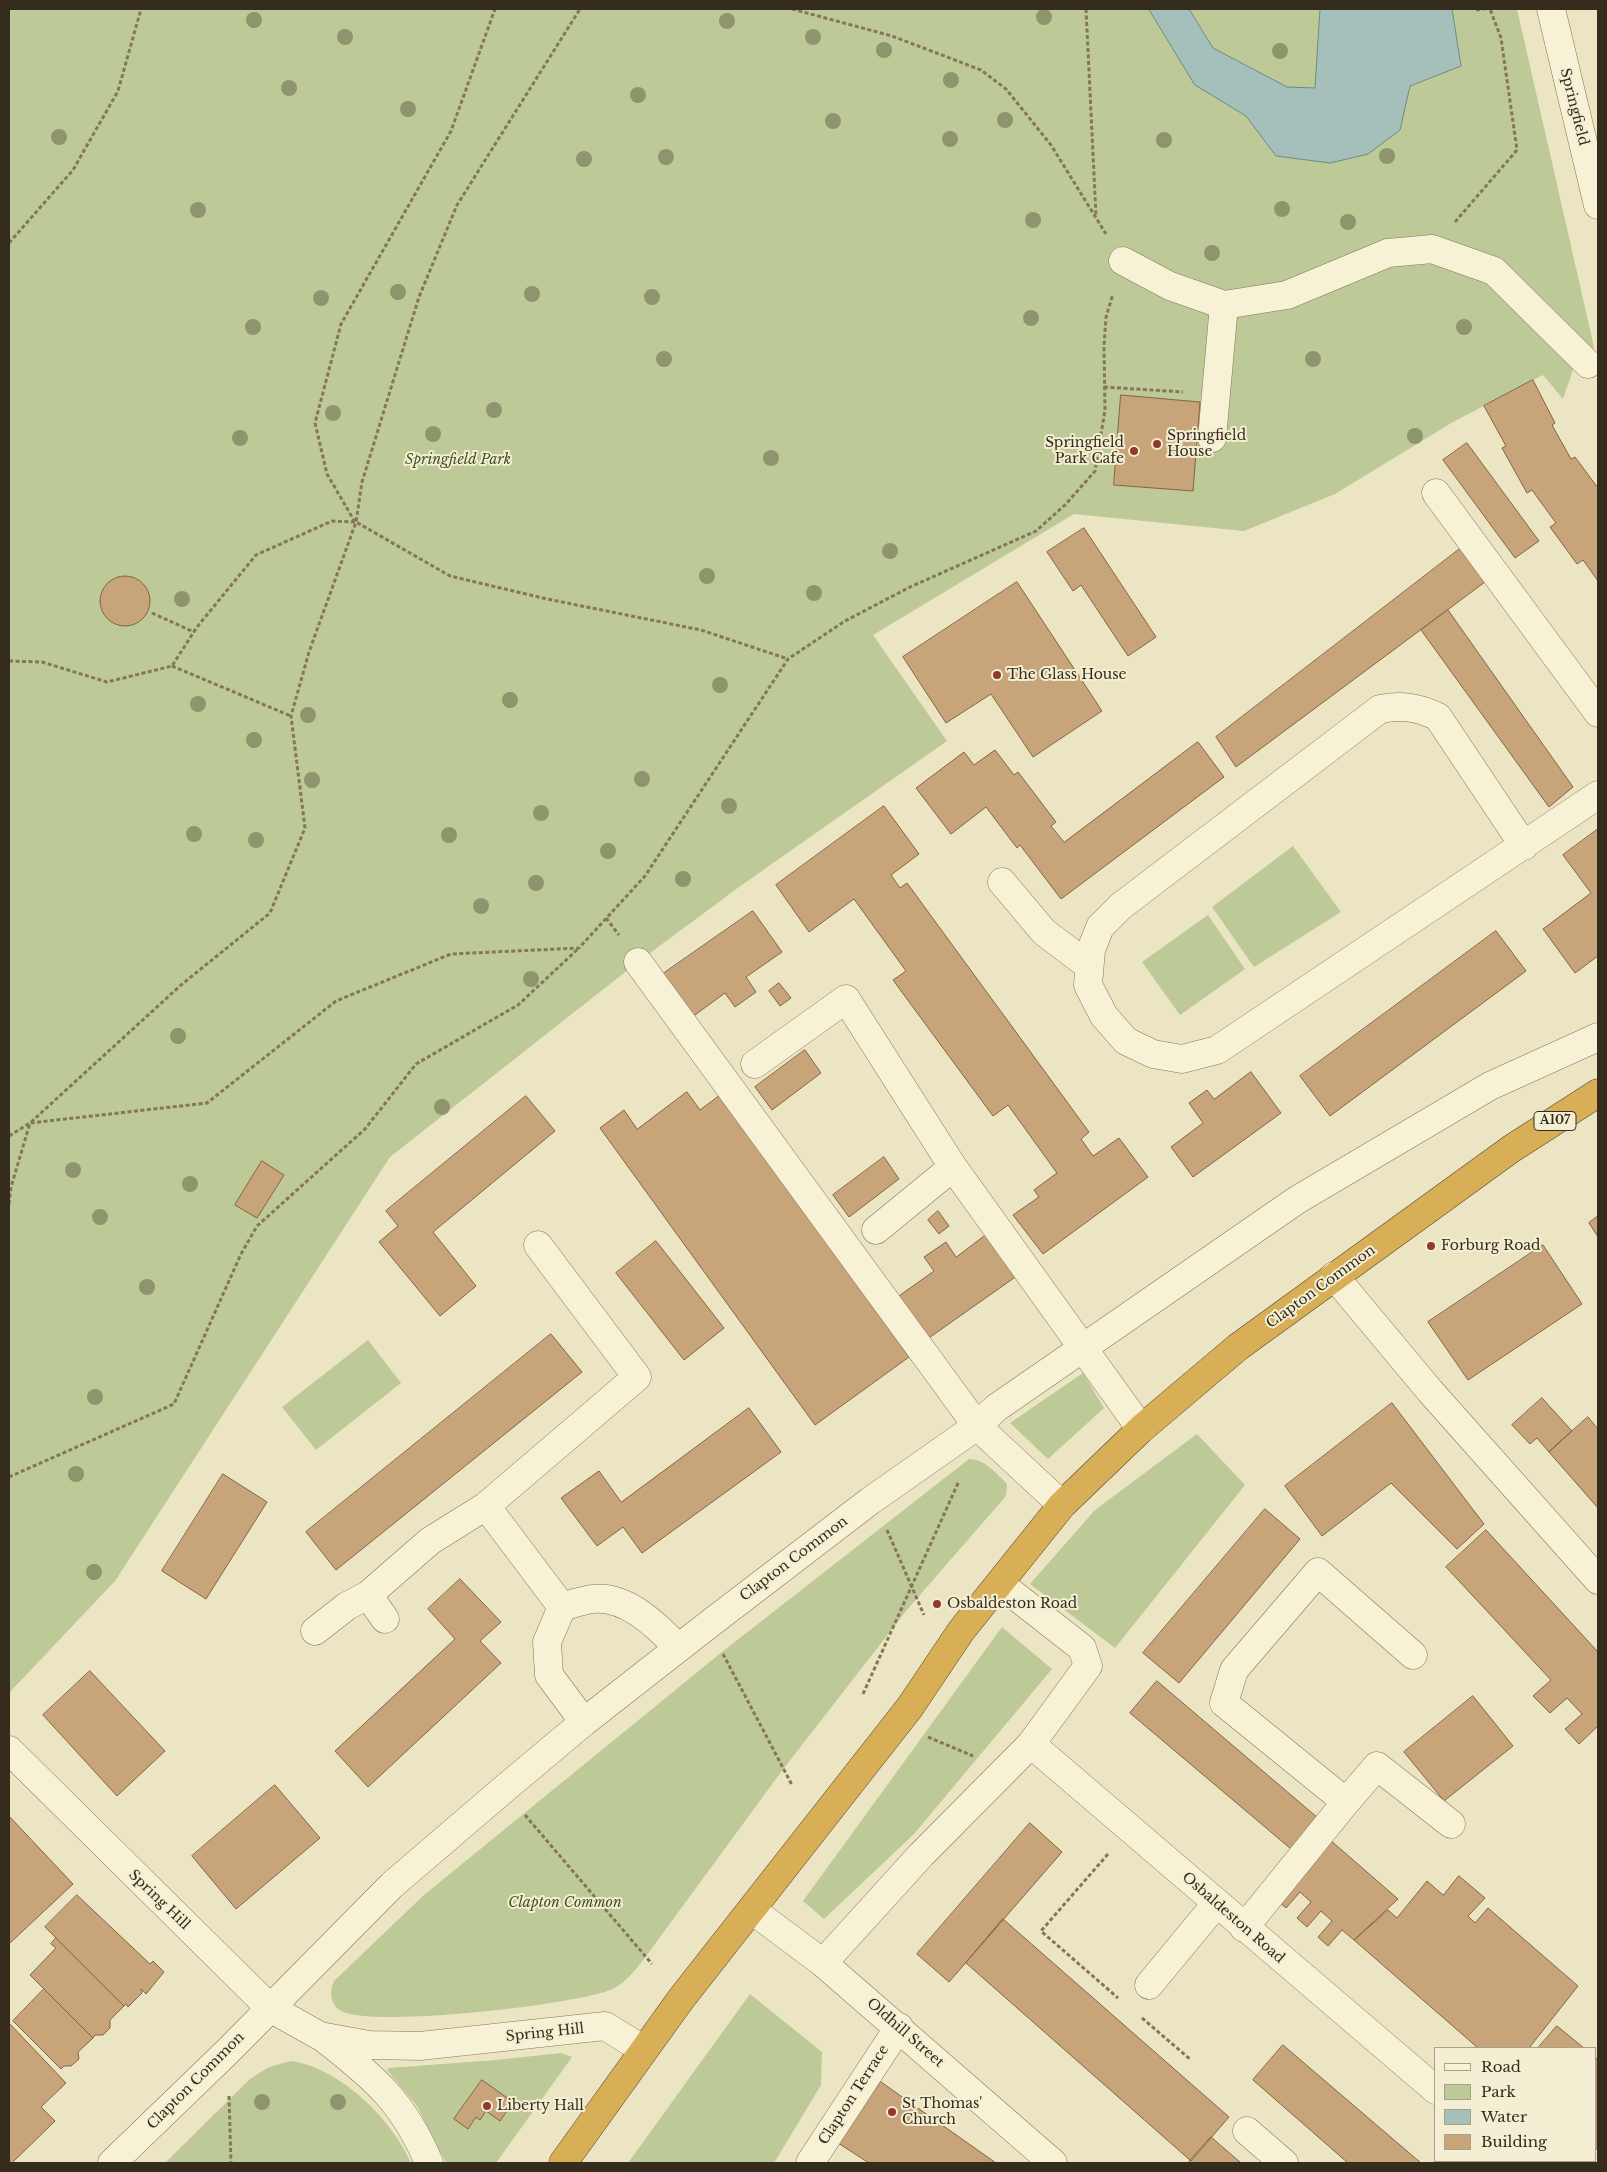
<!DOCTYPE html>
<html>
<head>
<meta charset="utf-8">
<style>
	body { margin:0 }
	#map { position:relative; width:1607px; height:2172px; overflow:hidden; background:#ece5c3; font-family:"Libre Baskerville",serif }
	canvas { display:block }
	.frame { position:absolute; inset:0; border:10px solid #352c1e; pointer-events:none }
	.legend { position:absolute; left:1434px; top:2047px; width:162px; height:115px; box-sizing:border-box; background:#f4eed2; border:1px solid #a8a08a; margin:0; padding:6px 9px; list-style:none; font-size:15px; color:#352c1e }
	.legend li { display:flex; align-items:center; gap:10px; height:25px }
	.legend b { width:25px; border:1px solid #a8a08a }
</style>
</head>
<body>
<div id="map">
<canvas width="1607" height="2172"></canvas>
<div class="frame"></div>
<ul class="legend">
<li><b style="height:6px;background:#f7f1d5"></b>Road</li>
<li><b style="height:14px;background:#bdc997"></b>Park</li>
<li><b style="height:14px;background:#a5bfba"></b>Water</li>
<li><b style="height:14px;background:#c8a47a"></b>Building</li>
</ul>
</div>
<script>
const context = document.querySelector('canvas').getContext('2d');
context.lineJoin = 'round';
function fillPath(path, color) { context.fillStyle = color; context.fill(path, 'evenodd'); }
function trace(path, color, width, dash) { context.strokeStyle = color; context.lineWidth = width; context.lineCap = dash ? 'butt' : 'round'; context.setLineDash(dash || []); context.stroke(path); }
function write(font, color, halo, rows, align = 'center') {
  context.font = font + ' "Libre Baskerville",serif'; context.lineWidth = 4; context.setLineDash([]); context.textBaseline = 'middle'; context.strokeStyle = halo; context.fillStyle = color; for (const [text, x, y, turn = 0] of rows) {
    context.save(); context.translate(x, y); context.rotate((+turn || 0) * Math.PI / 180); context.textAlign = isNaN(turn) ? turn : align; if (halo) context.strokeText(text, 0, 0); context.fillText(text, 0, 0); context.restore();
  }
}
const green = new Path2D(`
	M9,9H1517L1594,347L1576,361L1563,399L1543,375L1453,422L1335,494L1244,531L1074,514L873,635L947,741L739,887L638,962L390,1157L115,1581L9,1693Z
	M1293,846L1341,912L1254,967L1212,907Z
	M1208,915L1245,969L1180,1015L1142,962Z
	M368,1340L401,1383L316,1450L282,1407Z
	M1083,1373L1104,1408L1048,1459L1010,1423Z
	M1197,1434L1245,1485L1115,1648L1030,1584L1095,1510Z
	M969,1459C985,1459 997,1474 1007,1484L1006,1496L906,1611L781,1772L641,1963C632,1974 623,1985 610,1990C573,2005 372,2028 341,2011C330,2004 329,1992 334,1981L424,1895L722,1652Z
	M1002,1627L1052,1669L914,1834L824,1919L803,1901Z
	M750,1994L822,2052L821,2085L774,2163H628Z
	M561,2053L572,2057L496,2163H446L417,2106L387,2070L389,2068L496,2060Z
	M291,2061C340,2068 392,2119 411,2163H165L250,2079L269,2067Z`);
const water = new Path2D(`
	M1149,9H1189L1213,48L1287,87L1315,88L1320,9H1452L1461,66L1410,86L1400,130L1368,154L1330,163L1276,156L1246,116L1195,85Z`);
const building = new Path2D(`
	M1533,380L1555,423L1552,425L1571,459L1575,457L1598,488V581L1583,560L1577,564L1550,527L1556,523L1532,490L1527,493L1502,448L1506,446L1484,406Z
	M1121,395L1200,402L1193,491L1114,485Z
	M1467,443L1539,541L1515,558L1443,460Z
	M1084,528L1156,637L1128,656L1081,585L1073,591L1047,552Z
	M1461,548L1485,582L1236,767L1216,737Z
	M100 601a25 25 0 1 1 50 0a25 25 0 1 1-50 0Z
	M1017,582L1102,711L1033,757L991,694L946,723L903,657Z
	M1448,610L1573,787L1549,807L1421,630Z
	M1198,742L1224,777L1061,899L1020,845L1017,848L986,807L951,834L916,788L964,752L974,765L995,750L1014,775L1018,772L1056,822L1051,826L1064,842Z
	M884,806L919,854L891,875L900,888L907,883L1089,1132L1081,1139L1093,1156L1119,1138L1148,1177L1043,1254L1013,1215L1039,1197L1034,1190L1057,1173L1008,1105L993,1116L893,980L906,971L854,899L809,932L776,885Z
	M1598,829V956L1575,973L1543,929L1591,893L1563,855Z
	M753,911L782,952L746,977L756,992L735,1007L725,993L688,1020L657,978Z
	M1496,931L1526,971L1330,1116L1300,1076Z
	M779,983L791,998L780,1006L769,991Z
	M805,1050L821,1073L772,1110L755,1087Z
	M1251,1072L1281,1113L1193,1177L1171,1147L1203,1123L1189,1103L1207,1090L1214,1099Z
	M687,1092L700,1110L720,1095L909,1357L815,1425L600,1128L624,1110L637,1129Z
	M526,1096L555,1131L433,1232L476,1286L440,1316L379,1242L398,1226L386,1211Z
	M884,1157L899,1179L849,1217L833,1195Z
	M262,1161L284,1175L257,1218L235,1205Z
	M938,1211L949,1226L939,1234L928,1220Z
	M1598,1216V1237L1589,1223Z
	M991,1231L1021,1273L926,1340L896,1298L934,1271L924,1257L946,1242L956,1257Z
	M656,1241L724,1328L684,1360L616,1273Z
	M1543,1245L1582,1304L1468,1380L1428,1322Z
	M551,1334L582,1372L336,1570L306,1532Z
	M1542,1398L1572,1431L1549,1452L1537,1438L1530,1444L1512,1425Z
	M1392,1403L1484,1524L1457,1549L1391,1483L1322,1536L1285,1486Z
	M749,1408L781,1452L642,1553L623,1527L597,1546L561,1498L599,1471L621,1502Z
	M1588,1417L1598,1429V1508L1549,1452Z
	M223,1474L267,1502L206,1599L162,1571Z
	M1265,1509L1300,1539L1179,1683L1143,1653Z
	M1486,1530L1598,1652V1726L1579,1744L1565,1729L1582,1714L1567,1698L1550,1713L1533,1696L1551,1680L1446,1567Z
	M460,1579L501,1622L480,1641L501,1663L368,1787L335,1751L455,1639L428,1609Z
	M90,1671L165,1751L117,1796L43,1715Z
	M1157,1681L1318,1818L1291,1849L1130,1713Z
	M1473,1696L1513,1746L1444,1801L1404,1752Z
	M275,1785L320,1838L236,1909L192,1856Z
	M9,1816L73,1884L9,1944Z
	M1030,1823L1062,1852L949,1982L917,1954Z
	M1329,1839L1398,1899L1354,1940L1342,1930L1328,1946L1318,1937L1332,1921L1321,1911L1307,1927L1297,1918L1311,1902L1300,1892L1286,1908L1276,1899Z
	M1459,1876L1485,1898L1468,1916L1475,1923L1488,1908L1578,1986L1529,2048H1478L1354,1940L1388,1910L1397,1918L1427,1881L1443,1895Z
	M77,1895L150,1964L153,1961L164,1972L146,1994L141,1989L142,1993L128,2007L126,2004L124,2006L45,1927Z
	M1003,1919L1229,2117L1191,2161L966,1963Z
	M56,1938L124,2006L110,2020V2028L103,2035H95L93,2038L30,1975L56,1948L51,1944Z
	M44,1989L93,2038L78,2052L79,2059L71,2066H64L61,2069L13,2021Z
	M9,2023L66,2083L41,2107L55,2121L12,2163H9Z
	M1557,2026L1584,2048H1538Z
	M1283,2045L1421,2163H1348L1253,2080Z
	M1596,2058L1598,2060V2151L1596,2148Z
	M482,2080L513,2102L500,2121L486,2111L480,2120L476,2117L468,2129L454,2119Z
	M881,2082L996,2163H869L838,2143Z
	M1211,2137L1241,2163H1188Z`);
const path = new Path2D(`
	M792,9L892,36L981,70L1006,89L1051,145L1106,234
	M1086,9L1096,216
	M1476,10L1484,9
	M1455,222L1517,150L1501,38L1490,9
	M9,243L73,170L118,91L141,9
	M1104,387L1183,392
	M355,522L327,474L315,423L341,324L451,131L495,9
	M152,613L194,632
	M9,661L42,662L107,682L172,666L197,627L256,555L332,521L356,522L450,576L547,599L701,630L788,659
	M172,666L291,716
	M606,918L619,935
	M9,1136L30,1123L181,985L270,913L305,828L291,716L309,652L356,522L362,482L419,297L457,205L580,9
	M9,1204L11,1187L30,1123L207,1103L336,1001L451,954L579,948L645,876L788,659L845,621L910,587L1036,531L1066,504L1095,471L1105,410L1104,346L1106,317L1113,294
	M9,1477L174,1404L241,1254L257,1226L365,1129L416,1064L518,1005L579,948
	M887,1530L924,1615
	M723,1654L792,1785
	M863,1694L959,1481
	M928,1737L973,1756
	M525,1815L652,1964
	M1108,1854L1041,1931L1118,1998
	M1142,2018L1191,2060
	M229,2096L231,2163`);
const minor = new Path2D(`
	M1551,9L1598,205
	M1123,261L1170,286L1224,305L1287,295L1388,253L1432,249L1494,271L1588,364
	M1212,438L1224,305
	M1436,493L1598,713
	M1524,846L1438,717C1418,707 1402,705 1380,709L1121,906L1100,927L1091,950L1088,985L1104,1016L1126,1041L1153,1054L1182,1059L1217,1050L1598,795
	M1002,882L1044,932L1089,966
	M638,962L977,1426L996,1408L1297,1200L1490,1086L1598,1037
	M755,1064L846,999L953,1167L1141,1429
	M876,1230L953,1167
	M538,1245L637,1377L486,1506L562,1607
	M1334,1276L1430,1391L1598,1580
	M368,1595L385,1619
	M562,1607C572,1604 583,1600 593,1599C626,1595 658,1626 678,1648
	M562,1607L547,1642L549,1675L584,1722
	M315,1631L347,1606L368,1595L430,1541L486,1506
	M1031,1744L1436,2090
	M9,1750L270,2008L320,2036L369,2045L420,2046L605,2026L644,2050
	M1346,1802L1377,1766L1451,1824
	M752,1910L823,1963L1053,2163
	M1244,1928L1346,1802L1224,1703L1234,1670L1318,1572L1413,1655
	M823,1963L921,1855L1031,1744L1088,1666L1082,1648L1000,1584
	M1149,1985L1216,1904
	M326,2040C376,2079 404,2103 429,2163
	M1247,2131L1284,2163
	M1520,2161L1523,2163
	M112,2163L228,2051L392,1885L504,1789L584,1722L708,1625L870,1501L977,1426L1062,1505
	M810,2163L899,2027`);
const highway = new Path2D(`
	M563,2163L681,1999L910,1707L961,1631L1062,1505L1141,1429L1238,1347L1511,1149L1598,1093`);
const trees = [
	[1044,17],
	[254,20],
	[727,21],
	[345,37],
	[813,37],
	[884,50],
	[1280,51],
	[951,80],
	[289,88],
	[638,95],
	[408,109],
	[1005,120],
	[833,121],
	[59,137],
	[950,139],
	[1164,140],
	[1387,156],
	[666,157],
	[584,159],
	[1282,209],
	[198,210],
	[1033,220],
	[1348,222],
	[1212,253],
	[398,292],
	[532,294],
	[652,297],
	[321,298],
	[1031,318],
	[253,327],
	[1464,327],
	[664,359],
	[1313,359],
	[494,410],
	[333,413],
	[433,434],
	[1415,436],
	[240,438],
	[771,458],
	[890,551],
	[707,576],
	[814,593],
	[182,599],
	[720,685],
	[510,700],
	[198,704],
	[308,715],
	[254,740],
	[642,779],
	[312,780],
	[729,806],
	[541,813],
	[194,834],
	[449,835],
	[256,840],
	[608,851],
	[683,879],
	[536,883],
	[481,906],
	[531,979],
	[178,1036],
	[442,1107],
	[73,1170],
	[190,1184],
	[100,1217],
	[147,1287],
	[95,1397],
	[76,1474],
	[94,1572],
	[262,2102],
	[338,2102]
];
const markers = [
	[1157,444,5,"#91392d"],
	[1134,451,5,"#91392d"],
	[997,675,5,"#91392d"],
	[1431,1246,5,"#91392d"],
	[937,1604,5,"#91392d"],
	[487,2106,5,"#91392d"],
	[892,2112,5,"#91392d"]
];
const shields = [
	[1555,1121,42]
];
const shieldNames = [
	["A107",1555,1121]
];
const streetNames = [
	["Springfield",1574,107,76],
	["Clapton Common",1321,1287,-36],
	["Clapton Common",794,1559,-37],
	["Spring Hill",159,1900,44],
	["Osbaldeston Road",1233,1918,41],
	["Spring Hill",545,2033,-6],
	["Oldhill Street",905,2033,41],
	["Clapton Common",196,2081,-45],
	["Clapton Terrace",854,2095,-57]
];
const poiNames = [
	["Springfield",1167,436],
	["House",1167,452],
	["Springfield",1124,443,"right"],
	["Park Cafe",1124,459,"right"],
	["The Glass House",1007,675],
	["Forburg Road",1441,1246],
	["Osbaldeston Road",947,1604],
	["St Thomas'",902,2104],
	["Church",902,2120],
	["Liberty Hall",497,2106]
];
const parkNames = [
	["Springfield Park",458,460],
	["Clapton Common",565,1903]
];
fillPath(green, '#bdc997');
fillPath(water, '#a5bfba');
trace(water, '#6c8c88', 1);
fillPath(building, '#c8a47a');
trace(building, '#836441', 1);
trace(minor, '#85765a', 29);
trace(highway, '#53442f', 29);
trace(path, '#85765a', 3, [4, 2.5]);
trace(minor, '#f7f1d5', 28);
trace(highway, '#d8af57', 28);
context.fillStyle = '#8e946c';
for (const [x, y] of trees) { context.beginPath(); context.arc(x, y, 8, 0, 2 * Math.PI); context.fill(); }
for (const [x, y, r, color] of markers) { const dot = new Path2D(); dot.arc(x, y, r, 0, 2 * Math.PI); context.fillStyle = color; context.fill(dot); trace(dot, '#f4eed2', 2); }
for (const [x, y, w] of shields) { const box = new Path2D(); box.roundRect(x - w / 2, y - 9.5, w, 19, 4); context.fillStyle = '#f4eed2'; context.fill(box); trace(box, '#352c1e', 1); }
write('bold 12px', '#352c1e', null, shieldNames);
write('14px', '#352c1e', '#f4eed2', streetNames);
write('14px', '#352c1e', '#f4eed2', poiNames, 'left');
write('italic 14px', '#415125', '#f4eed2', parkNames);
</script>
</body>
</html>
